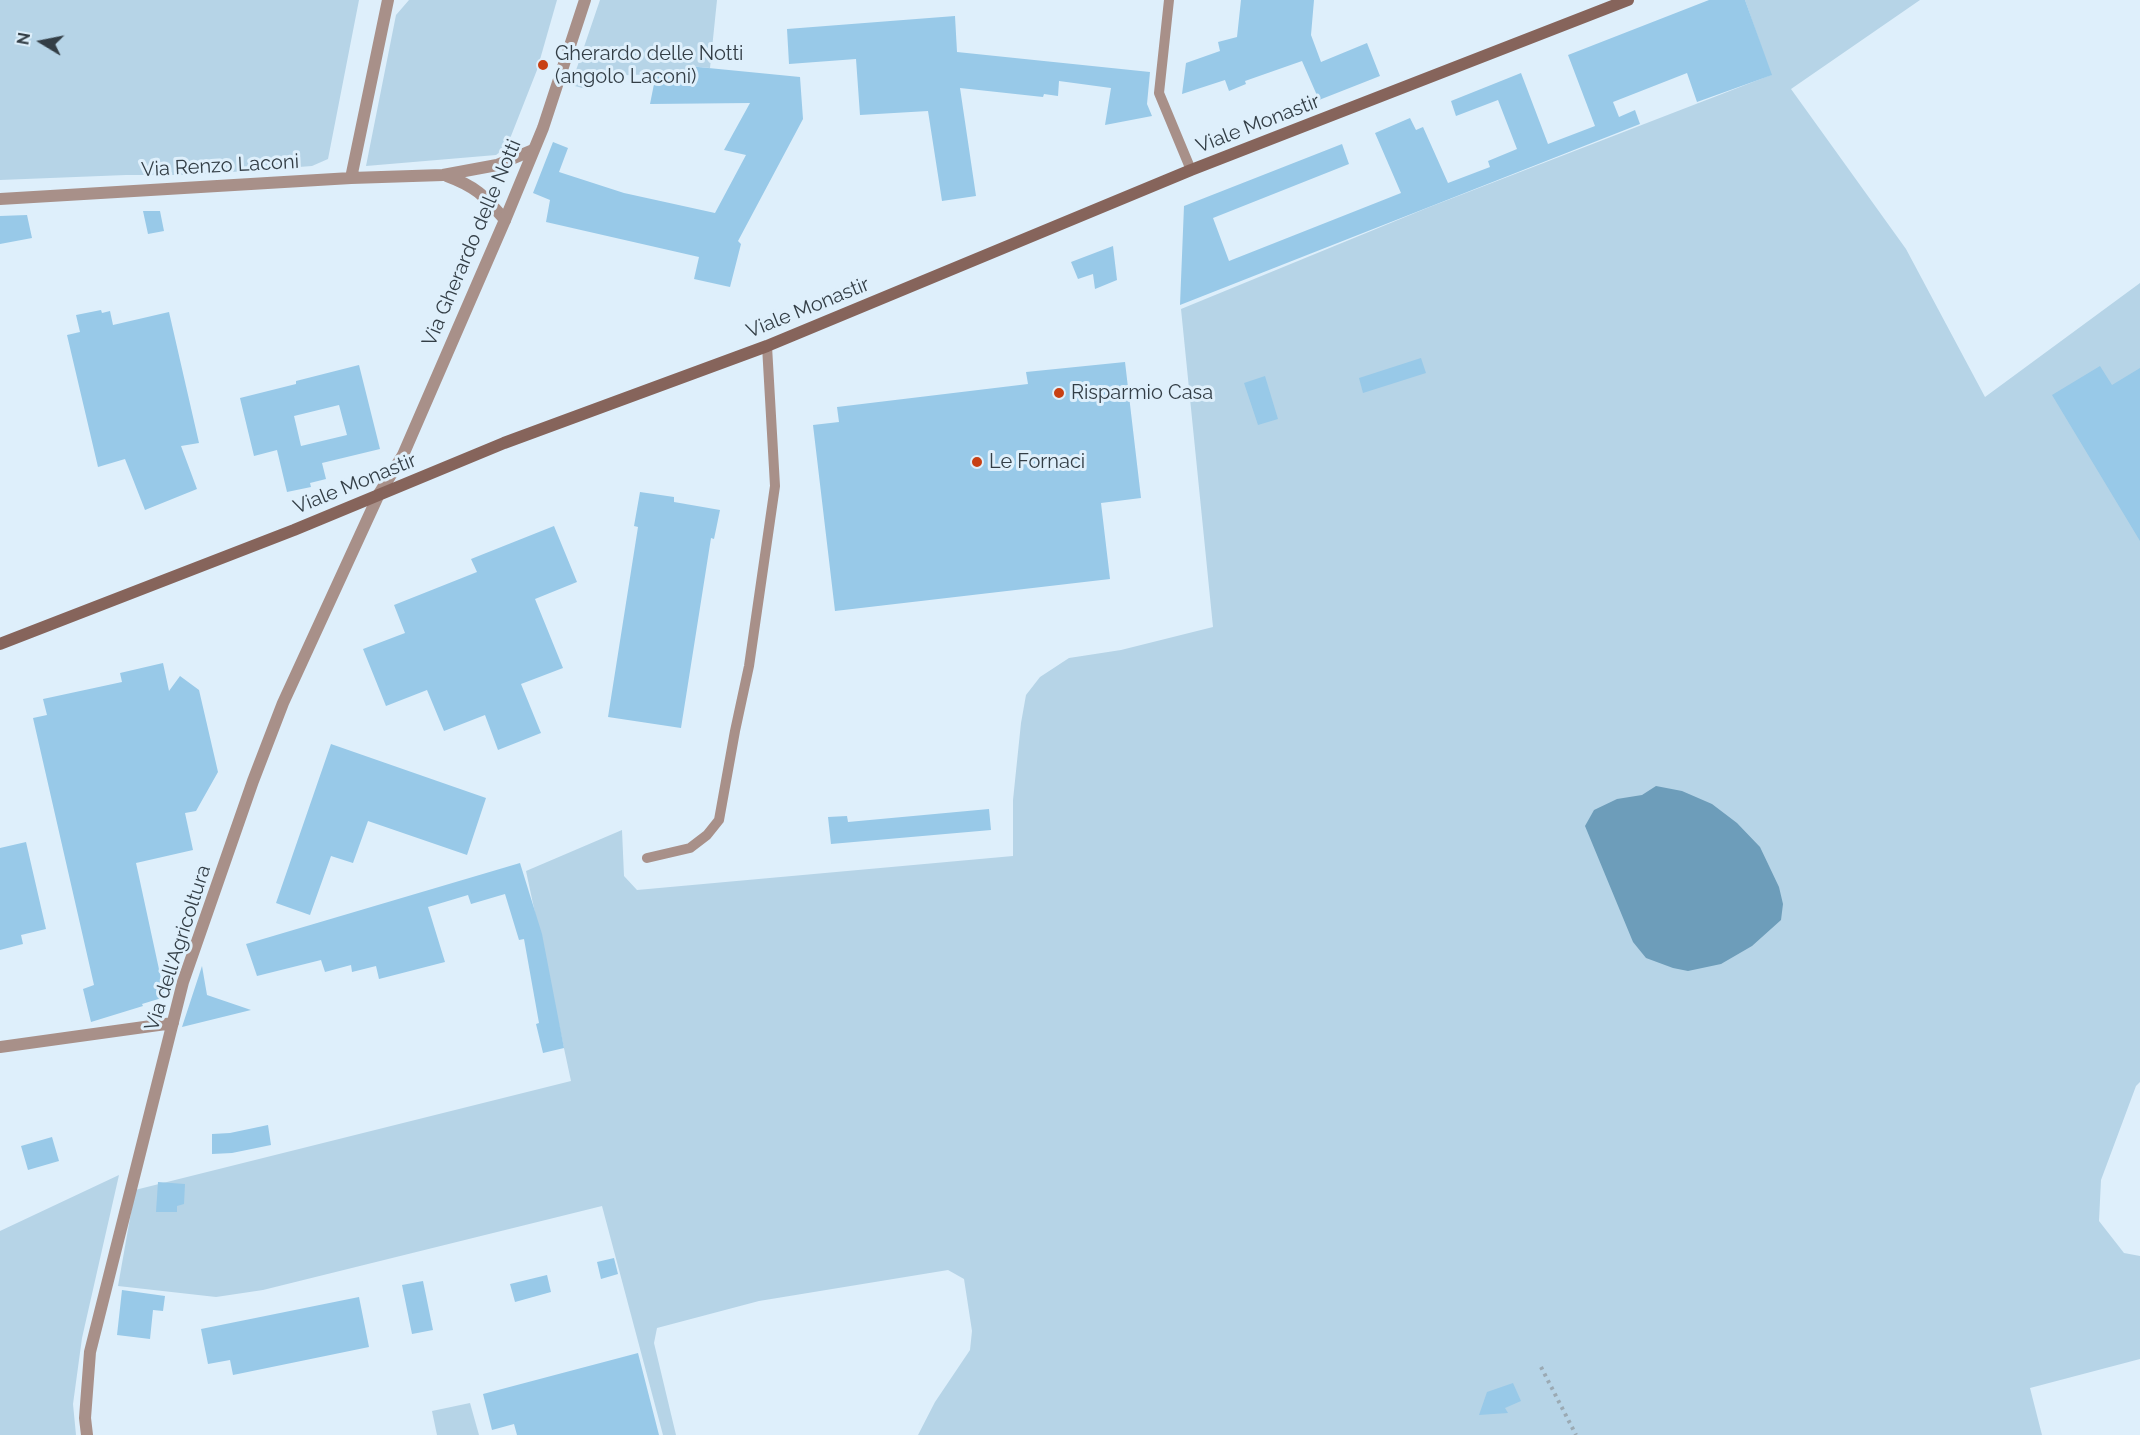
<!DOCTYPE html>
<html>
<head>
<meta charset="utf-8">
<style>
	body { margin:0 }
	#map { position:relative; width:2140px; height:1435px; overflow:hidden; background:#deeffb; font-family:Raleway,sans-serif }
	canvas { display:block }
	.north { position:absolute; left:12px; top:12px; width:60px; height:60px; -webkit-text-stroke:4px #deeffb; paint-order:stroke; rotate:280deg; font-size:16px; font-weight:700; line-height:24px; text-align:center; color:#333e46 }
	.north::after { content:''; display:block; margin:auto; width:21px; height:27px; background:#333e46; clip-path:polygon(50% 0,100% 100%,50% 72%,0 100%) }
</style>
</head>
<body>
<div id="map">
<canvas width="2140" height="1435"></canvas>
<div class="north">N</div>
</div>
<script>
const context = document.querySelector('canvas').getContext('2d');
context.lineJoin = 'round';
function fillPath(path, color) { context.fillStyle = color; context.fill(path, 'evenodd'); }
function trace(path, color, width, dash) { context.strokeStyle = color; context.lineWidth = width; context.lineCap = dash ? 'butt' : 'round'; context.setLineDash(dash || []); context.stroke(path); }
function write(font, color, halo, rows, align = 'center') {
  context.font = font + ' Raleway,sans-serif'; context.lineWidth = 6; context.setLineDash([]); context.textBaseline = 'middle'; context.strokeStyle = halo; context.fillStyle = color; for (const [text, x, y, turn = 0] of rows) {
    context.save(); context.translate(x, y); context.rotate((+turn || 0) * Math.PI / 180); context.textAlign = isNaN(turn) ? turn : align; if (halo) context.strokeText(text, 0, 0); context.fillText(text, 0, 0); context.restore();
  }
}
const green = new Path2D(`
	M0,0H359L328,159L312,166L192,175H126L0,180Z
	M409,0H557L537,70L511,136L504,149L496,155L366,166L396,15Z
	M600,0H717L710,68L688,66L687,77L656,74L606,76L586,89L571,85Z
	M1745,0H1920L1791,89L1906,249L1985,397L2140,283V1082L2136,1086L2101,1180L2099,1221L2124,1253L2140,1256V1359L2030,1388L2042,1435H918L935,1402L970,1350L972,1331L964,1279L948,1270L759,1301L657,1328L654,1343L676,1435H663L602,1206L263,1290L216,1297L118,1286L135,1190L571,1081L526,871L622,830L624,876L637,890L1013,856V800L1021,723L1026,695L1040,677L1069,658L1121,650L1213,627L1181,309L1427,208L1771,75Z
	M119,1175L82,1338L73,1404L76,1435H0V1231Z
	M470,1403L479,1435H437L432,1411Z`);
const water = new Path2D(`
	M1656,786L1682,791L1712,804L1737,823L1760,847L1779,887L1783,904L1781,920L1752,946L1721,964L1688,971L1673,968L1646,958L1633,942L1585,826L1594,810L1617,799L1642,795Z`);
const building = new Path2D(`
	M1241,0H1314L1311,35L1321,62L1367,43L1380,76L1319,100L1302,61L1245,81L1246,84L1229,91L1225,80L1182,94L1186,63L1220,51L1218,42L1237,37Z
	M1709,0H1745L1772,75L1697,102L1687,73L1613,102L1619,117L1635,110L1640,124L1180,305L1184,206L1342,144L1349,164L1213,218L1229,261L1401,193L1375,133L1410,118L1416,130L1423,127L1448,183L1490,167L1488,161L1517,149L1498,100L1456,116L1451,101L1521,73L1548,144L1595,126L1568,55Z
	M955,16L957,52L1150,72L1147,104L1152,116L1105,125L1111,88L1059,81L1058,96L1044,94L1043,97L960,88L976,196L942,201L928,111L860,115L856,59L789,64L787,29Z
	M688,66L800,77L803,119L738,241L741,244L730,287L694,279L699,257L546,222L550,200L533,193L553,142L568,148L559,172L624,193L715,213L746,155L724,150L750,103L650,104L656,74L687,77Z
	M143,211H160L164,231L148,234Z
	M27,215L32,238L0,244V216Z
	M1113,246L1117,280L1095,289L1093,274L1078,279L1071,262Z
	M101,310L102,313L110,311L113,325L169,312L199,443L181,446L197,489L145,510L125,459L98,467L67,335L80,332L76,315Z
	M1421,358L1426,373L1363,393L1359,378Z
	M1125,362L1141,498L1101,503L1110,579L835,611L813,425L839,422L837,407L1028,384L1026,372Z
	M359,365L380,449L322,463L326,479L310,483L311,487L287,492L277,450L254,456L240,398L296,384V381ZM339,405L347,435L301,446L294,416Z
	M2100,366L2112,385L2140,368V541L2052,395Z
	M1265,376L1278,419L1258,425L1244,383Z
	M640,492L674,497V502L720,510L714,539L711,538L681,728L608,717L638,527L634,526Z
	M554,526L577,582L535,599L563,668L521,684L541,733L498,750L485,715L444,731L427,690L386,706L363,649L405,633L394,605L477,572L471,559Z
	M163,663L169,691L180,676L199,690L218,772L196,811L185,813L193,850L136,863L165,997L142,1004L143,1006L91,1022L83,989L94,985L33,718L47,715L43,699L122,682L120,673Z
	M331,744L486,798L467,855L368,821L353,863L331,856L310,915L276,903Z
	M989,809L991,830L831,844L828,817L847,816L848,822Z
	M26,842L46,929L21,935L23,944L0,950V848Z
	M520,863L542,934L564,1048L543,1053L536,1024L539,1023L524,939L519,940L505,894L471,904L468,895L428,907L445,962L379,979L376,966L352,972L351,965L325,972L321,960L257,976L246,944Z
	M202,966L207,995L251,1010L182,1027Z
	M268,1125L271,1145L232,1153L212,1154V1134L230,1133Z
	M52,1137L59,1161L28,1170L21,1146Z
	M158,1182L185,1184L184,1204L177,1206V1212H156Z
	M614,1258L618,1274L601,1279L597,1262Z
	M547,1275L551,1292L515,1302L510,1284Z
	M423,1281L433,1330L412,1334L402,1285Z
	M122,1290L165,1296L163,1311L153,1310L150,1339L117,1335Z
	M359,1297L369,1347L233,1375L230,1360L208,1364L201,1329Z
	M638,1353L659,1435H517L514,1424L492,1430L483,1394Z
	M1513,1383L1521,1401L1505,1408L1508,1413L1479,1415L1487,1392Z`);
const path = new Path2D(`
	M1541,1367L1576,1435`);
const service = new Path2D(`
	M1169,0L1159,93L1191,170
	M647,858L690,848L707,835L719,820L735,731L749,666L775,486L767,346`);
const minor = new Path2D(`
	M447,176C477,187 484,196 505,220
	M351,178L388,0
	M0,199L351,178L443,175L497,165L533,150
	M0,1047L173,1023
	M87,1435L85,1418L90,1352L183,982L253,781L283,703L379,494`);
const tertiary = new Path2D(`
	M379,494L403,455L505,220L543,128L585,0`);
const secondary = new Path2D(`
	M0,644L294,530L504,443L767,346L1191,170L1628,0`);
const markers = [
	[543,65,6,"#c84014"],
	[1059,393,6,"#c84014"],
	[977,462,6,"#c84014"]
];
const poiNames = [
	["Gherardo delle Notti",555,54],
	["(angolo Laconi)",555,77],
	["Risparmio Casa",1071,393],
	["Le Fornaci",989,462]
];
const streetNames = [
	["Viale Monastir",1258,124,-21],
	["Via Renzo Laconi",220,166,-3],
	["Via Gherardo delle Notti",472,243,-67],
	["Viale Monastir",808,308,-22],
	["Viale Monastir",355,484,-22],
	["Via dell'Agricoltura",178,948,-72]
];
fillPath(green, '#b6d4e7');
fillPath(water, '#6d9dba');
fillPath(building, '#98c9e8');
trace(path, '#9baab4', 4, [3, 4.5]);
trace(service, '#a89089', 10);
trace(minor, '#a89089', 12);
trace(tertiary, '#a89089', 12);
trace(secondary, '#86645b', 12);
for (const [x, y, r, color] of markers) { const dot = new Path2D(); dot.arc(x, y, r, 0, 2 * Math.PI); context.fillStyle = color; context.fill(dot); trace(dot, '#deeffb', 2); }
write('20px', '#333e46', '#deeffb', poiNames, 'left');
write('20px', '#333e46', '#deeffb', streetNames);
</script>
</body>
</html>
